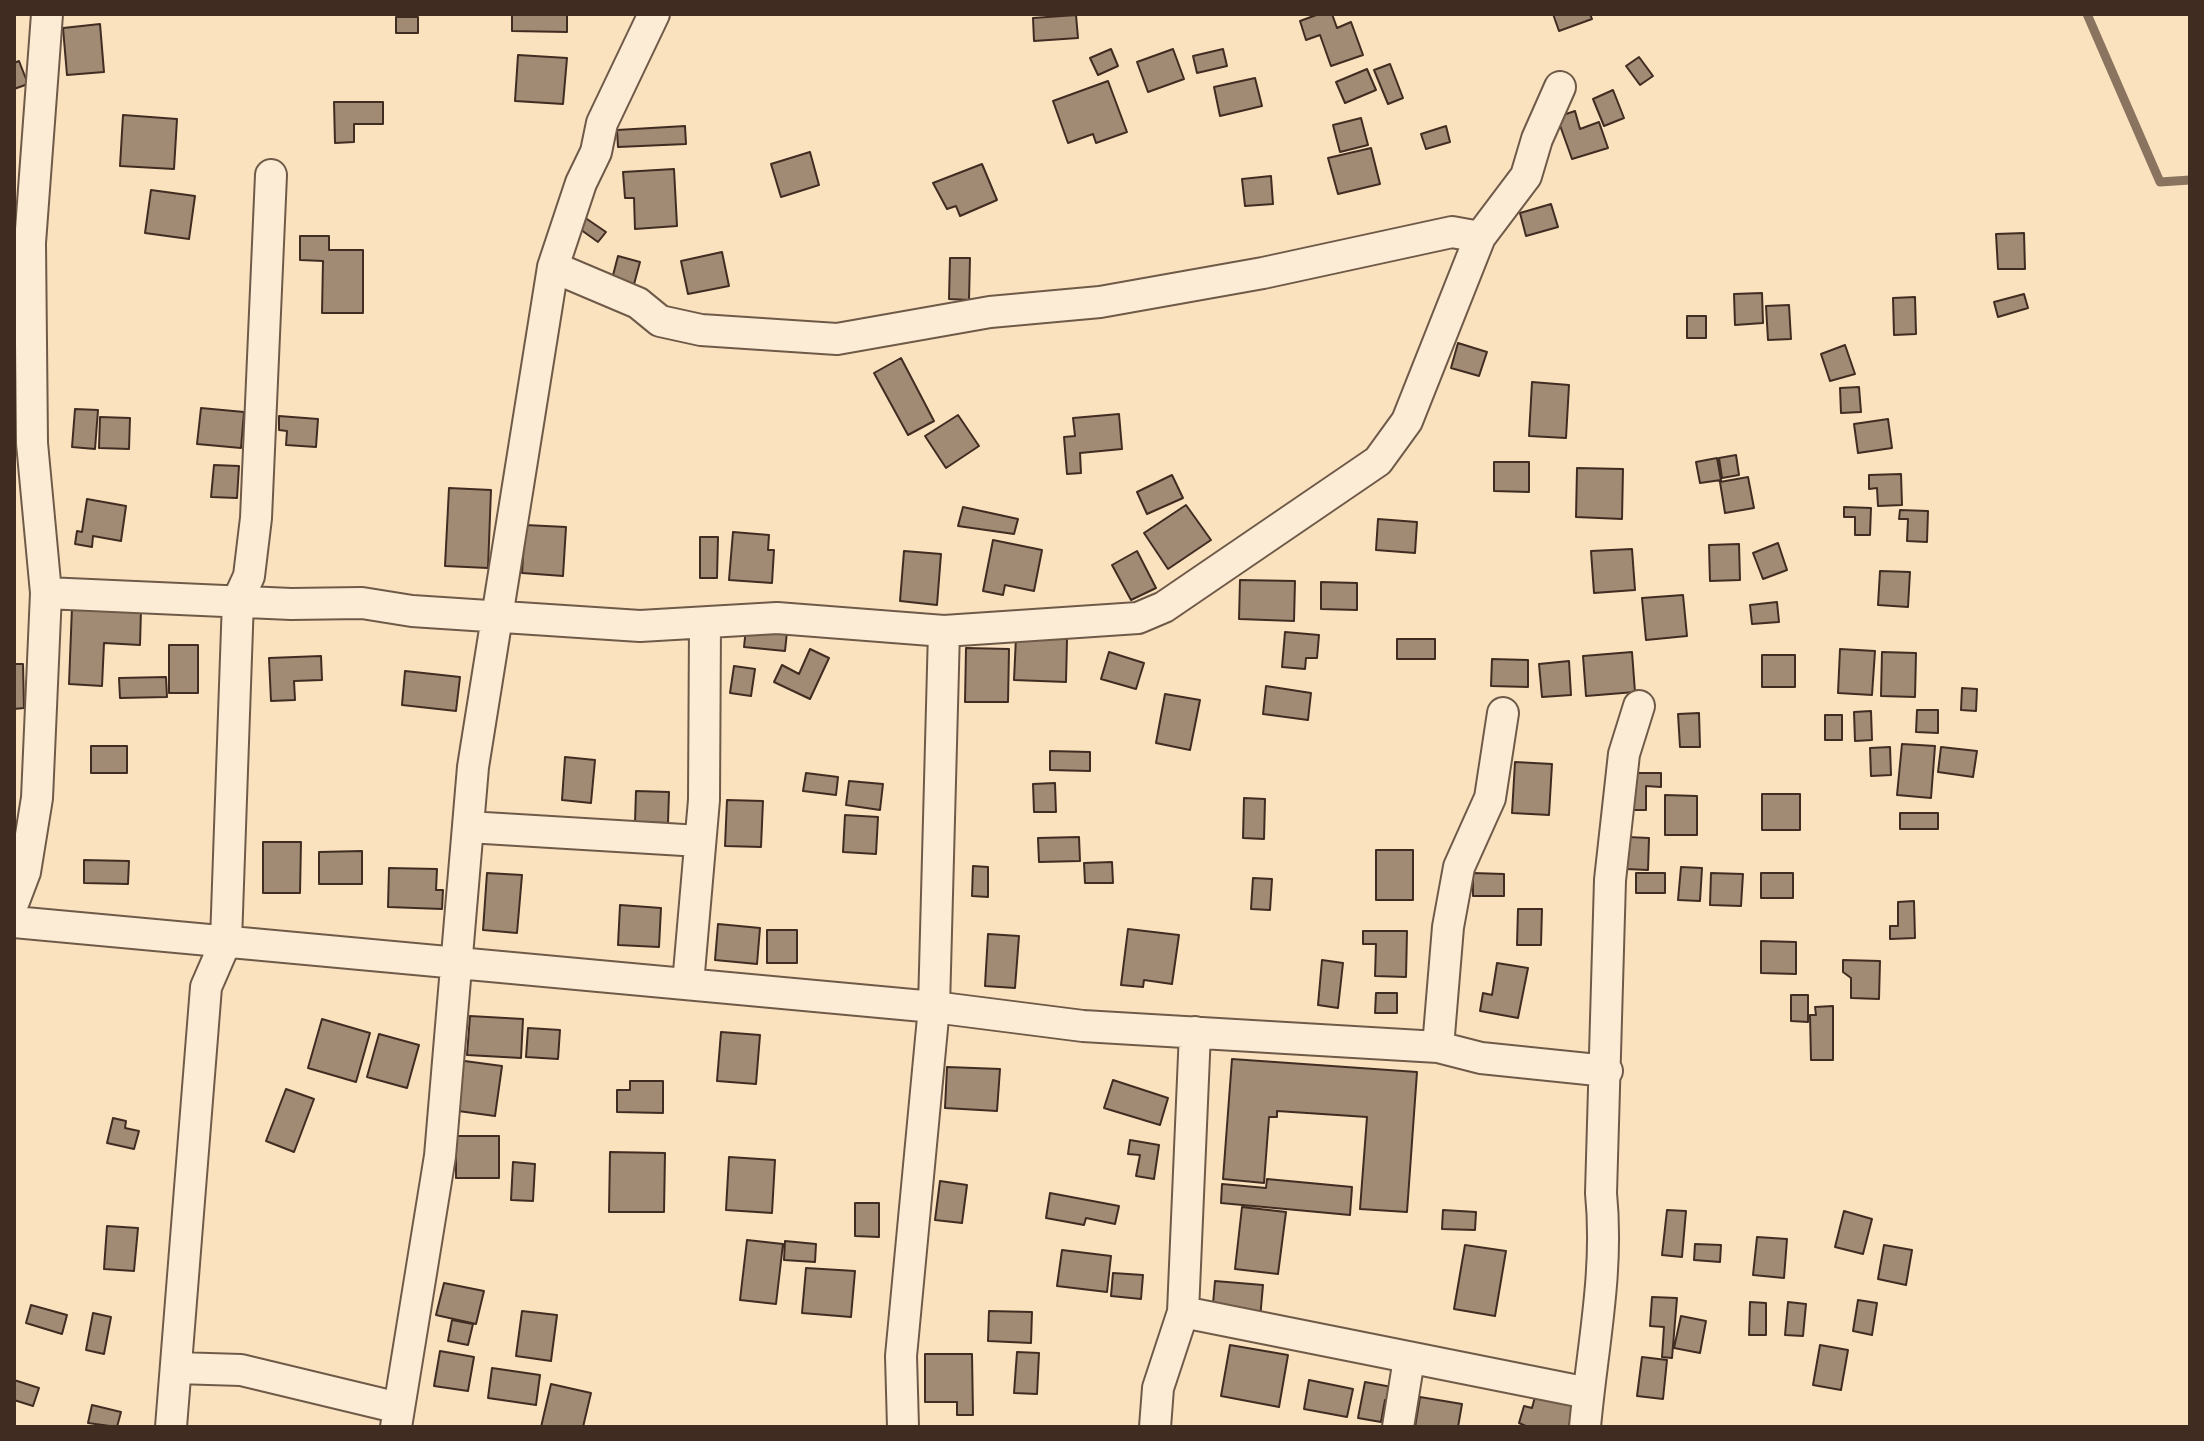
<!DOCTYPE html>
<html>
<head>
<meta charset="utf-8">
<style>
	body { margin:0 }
	#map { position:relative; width:2204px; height:1441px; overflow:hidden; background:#fae2bf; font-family:"Sorts Mill Goudy",serif }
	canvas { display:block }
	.frame { position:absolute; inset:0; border:16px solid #412c22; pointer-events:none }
</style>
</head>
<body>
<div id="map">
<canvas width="2204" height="1441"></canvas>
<div class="frame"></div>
</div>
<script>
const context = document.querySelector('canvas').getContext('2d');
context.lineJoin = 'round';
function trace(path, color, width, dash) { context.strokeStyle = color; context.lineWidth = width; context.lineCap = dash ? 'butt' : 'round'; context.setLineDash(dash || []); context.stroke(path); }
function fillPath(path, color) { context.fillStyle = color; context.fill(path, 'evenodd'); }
const stream = new Path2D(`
	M2087,14L2160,182L2190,180`);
const building = new Path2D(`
	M512,14H567V32L512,31Z
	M1319,14H1332L1337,28L1351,22L1363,55L1331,66L1320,35L1306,40L1300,21Z
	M1553,14H1590L1592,19L1559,31Z
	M1076,15L1078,38L1034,41L1033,18Z
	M396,17H418V33H396Z
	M100,24L104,72L67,75L63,28Z
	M1111,49L1118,66L1098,75L1090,58Z
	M1173,49L1184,79L1148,92L1137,62Z
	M1223,49L1227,66L1197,73L1193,56Z
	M518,55L567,58L563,104L515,101Z
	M1639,57L1653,76L1640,85L1626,66Z
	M19,61L28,84L14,89V63Z
	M1390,64L1403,98L1388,104L1374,70Z
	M1367,69L1376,90L1345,103L1336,82Z
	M1255,78L1262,106L1220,116L1214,87Z
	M1108,81L1127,132L1096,143L1093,134L1068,143L1053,101Z
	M1613,90L1624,118L1604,126L1593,99Z
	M334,102H383V124H354V142L335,143Z
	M1575,111L1580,129L1599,122L1608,148L1572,159L1557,117Z
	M123,115L177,119L174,169L120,166Z
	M1361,118L1368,145L1340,152L1333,125Z
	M685,126L686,144L618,147L617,130Z
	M1446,126L1450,142L1426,149L1421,134Z
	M1371,148L1380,184L1338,194L1328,158Z
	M810,152L819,185L781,197L771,164Z
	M982,164L997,200L960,216L956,206L947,209L933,183Z
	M674,169L677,226L635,229L634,198H625L623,172Z
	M1271,176L1273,204L1245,206L1242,179Z
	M151,190L195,196L189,239L145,233Z
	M1551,204L1558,227L1526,236L1520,213Z
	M584,217L606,232L598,242L577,227Z
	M2024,233L2025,269H1998L1996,234Z
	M300,236H329V250H363V313H322L323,261L300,260Z
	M722,252L729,286L688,294L681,261Z
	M618,256L640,262L633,288L611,283Z
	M950,258H970L969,300L949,299Z
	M1762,293L1763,323L1735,325L1734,294Z
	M2024,294L2028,308L1998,317L1994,302Z
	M1915,297L1916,334L1894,335L1893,298Z
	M1789,305L1791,339L1768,340L1766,306Z
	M1687,316H1706V338H1687Z
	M1458,343L1487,352L1479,376L1451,368Z
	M1845,345L1855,374L1830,381L1821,354Z
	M901,358L934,421L908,435L874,373Z
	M1532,382L1569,385L1566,438L1529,436Z
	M1859,387L1861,412L1841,413L1840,388Z
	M201,408L244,412L241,448L197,444Z
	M75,409L98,410L95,449L72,447Z
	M1119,414L1122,449L1080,453L1081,473L1067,474L1064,437L1075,436L1073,418Z
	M958,415L979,446L946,468L925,436Z
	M279,416L318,419L316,447L286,445L287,431L279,430Z
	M100,417L130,418L129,449L99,448Z
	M1888,419L1892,448L1858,453L1854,424Z
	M1736,455L1739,475L1722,478L1719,458Z
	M1717,458L1721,480L1700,483L1696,462Z
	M1494,462H1529V492L1494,491Z
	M214,465L239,466L237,498L211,497Z
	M1577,468L1623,469L1622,519L1576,517Z
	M1901,474L1902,505L1878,506L1877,488L1869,489V475Z
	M1172,475L1183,498L1147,514L1137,492Z
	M1748,477L1754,508L1725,513L1720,482Z
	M449,488L491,490L488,568L445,566Z
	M87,499L126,506L121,541L93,536L92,547L75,544L77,531L82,532Z
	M1186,505L1211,540L1168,569L1144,533Z
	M963,507L1018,519L1014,534L958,526Z
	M1844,507L1871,508L1870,535H1855V517H1844Z
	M1900,510L1928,511L1927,542L1907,541L1908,519H1899Z
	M1378,519L1417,522L1415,553L1376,550Z
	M525,525L566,527L563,576L522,573Z
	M733,532L769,535L768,550H774L772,583L729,580Z
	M700,537H718L717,578H700Z
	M993,540L1042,550L1034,591L1005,585L1003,595L983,591Z
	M1778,543L1787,570L1763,579L1753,553Z
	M1739,544L1740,580L1710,581L1709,545Z
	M1632,549L1635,590L1594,593L1591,551Z
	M904,551L941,554L937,605L900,601Z
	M1137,551L1156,588L1131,600L1112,565Z
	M1880,571L1910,572L1908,607L1878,605Z
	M1240,580L1295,581L1294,621L1239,619Z
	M1321,582L1357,583V610L1321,609Z
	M1683,595L1687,636L1646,640L1642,598Z
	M1777,602L1779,622L1752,624L1750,605Z
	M72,607L141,609L140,645L104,643L102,686L69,684Z
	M746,628L787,632L785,651L744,647Z
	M1285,632L1319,635L1317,658H1306L1305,669L1282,667Z
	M1016,637L1067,639L1066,682L1014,680Z
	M1397,639H1435V659H1397Z
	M169,645H198V693H169Z
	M966,648L1009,649L1008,702H965Z
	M810,649L829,658L810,699L774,682L782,665L799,674Z
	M1840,649L1875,651L1872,695L1838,693Z
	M1109,652L1144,663L1136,689L1101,679Z
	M1632,652L1635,692L1586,696L1583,656Z
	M1882,652L1916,653L1915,697L1881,696Z
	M1762,655H1795V687H1762Z
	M321,656L322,680L294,681L295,700L271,701L269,658Z
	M1492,659L1528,660V687L1491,686Z
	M1569,661L1571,695L1542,697L1539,664Z
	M14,664H23L24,708L14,709Z
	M734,666L755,669L751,696L730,693Z
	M405,671L460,677L456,711L402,705Z
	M166,677L167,697L120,698L119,678Z
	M1266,686L1311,693L1308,720L1263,714Z
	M1962,688L1977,689L1976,711L1961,710Z
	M1165,694L1200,700L1190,750L1156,743Z
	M1917,710H1938V733L1916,732Z
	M1871,711L1872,740L1855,741L1854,712Z
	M1699,713L1700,747H1680L1678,714Z
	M1825,715H1842V740H1825Z
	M1902,744L1935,746L1931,798L1897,795Z
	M91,746H127V773H91Z
	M1890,747L1891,775L1871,776L1870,748Z
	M1941,747L1977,751L1973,777L1938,772Z
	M1050,751L1090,752V771L1050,770Z
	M565,757L595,760L591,803L562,800Z
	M1515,762L1552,764L1549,815L1512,813Z
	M806,773L838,777L836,795L803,791Z
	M1631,773H1661V787L1646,786V810H1631Z
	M849,781L883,784L880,810L846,805Z
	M1055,783L1056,812H1034L1033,784Z
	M636,791L669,792L668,823L635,822Z
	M1762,794H1800V830H1762Z
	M1665,795L1697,796V835H1665Z
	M1244,798L1265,799L1264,839L1243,838Z
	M727,800L763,801L761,847L725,846Z
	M1900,813H1938V829H1900Z
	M845,815L878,817L876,854L843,852Z
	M1079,837L1080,861L1039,862L1038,838Z
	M1627,837L1649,838L1648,870L1626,869Z
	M263,842H301L300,893H263Z
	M1376,850H1413V900H1376Z
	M362,851V884H319V852Z
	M84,860L129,861L128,884L84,883Z
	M1112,862L1113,883H1085L1084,863Z
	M973,866L988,867V897L972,896Z
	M1681,867L1702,868L1700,901L1678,900Z
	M389,868L437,869L436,890H443L442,909L388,907Z
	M487,873L522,875L517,933L483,930Z
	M1473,873L1504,874V896H1473Z
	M1636,873H1665V893H1636Z
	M1711,873L1743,874L1741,906L1710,905Z
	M1761,873H1793V898H1761Z
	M1253,878L1272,879L1270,910L1251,909Z
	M1914,901L1915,938L1890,939V926H1898V902Z
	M620,905L661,908L659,947L618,945Z
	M1518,909H1542L1541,945H1517Z
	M718,924L760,928L757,964L715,960Z
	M1128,929L1179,935L1172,984L1144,980L1143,987L1121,985Z
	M767,930H797V963H767Z
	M1363,931H1407L1406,977L1375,976L1376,944H1363Z
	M988,934L1019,936L1015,988L985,986Z
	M1761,941L1796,942V974L1761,973Z
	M1322,960L1343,963L1338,1008L1318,1005Z
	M1843,960L1880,961L1879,999L1851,998V978L1843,972Z
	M1497,963L1528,968L1518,1018L1480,1011L1483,993L1492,995Z
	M1376,993H1397V1013H1375Z
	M1791,995H1808V1022L1791,1021Z
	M1833,1006V1060H1811L1810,1015H1816L1815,1007Z
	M470,1016L523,1019L521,1058L467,1055Z
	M322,1019L370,1033L356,1082L308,1068Z
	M528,1028L560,1030L558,1059L526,1057Z
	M721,1032L760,1035L756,1084L717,1081Z
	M379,1034L419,1045L407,1088L367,1077Z
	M1232,1059L1417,1072L1407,1212L1360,1209L1367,1117L1277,1111V1117H1269L1264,1183L1223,1179Z
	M457,1060L502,1066L495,1116L451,1110Z
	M947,1067L1000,1069L997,1111L945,1108Z
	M1113,1080L1168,1098L1160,1125L1104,1108Z
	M630,1081H663V1113L617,1112V1090H630Z
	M286,1089L314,1099L294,1152L266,1141Z
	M113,1118L126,1121L125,1128L139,1131L134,1149L107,1143Z
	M456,1136H499V1178H456Z
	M1130,1140L1159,1145L1154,1179L1136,1176L1140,1155L1128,1154Z
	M610,1152L665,1153L664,1212H609Z
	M729,1157L775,1160L772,1213L726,1210Z
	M513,1162L535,1164L533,1201L511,1200Z
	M1267,1179L1352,1187L1350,1215L1221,1203L1222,1184L1266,1188Z
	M940,1181L967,1185L962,1223L935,1220Z
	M1050,1193L1119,1206L1115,1224L1086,1218L1084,1225L1046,1218Z
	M855,1203H879V1237L855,1236Z
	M1242,1207L1286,1212L1278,1274L1235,1269Z
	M1443,1210L1476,1212L1475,1230L1442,1229Z
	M1667,1210L1686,1211L1682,1257L1662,1255Z
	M1844,1211L1872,1219L1863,1254L1835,1247Z
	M107,1226L138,1228L134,1271L104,1269Z
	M1757,1237L1787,1239L1784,1278L1753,1275Z
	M747,1240L783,1244L776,1304L740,1300Z
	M785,1241L816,1244L815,1262L784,1260Z
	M1695,1244L1721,1245L1720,1262L1694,1260Z
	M1465,1245L1506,1251L1495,1316L1454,1309Z
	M1884,1245L1912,1250L1906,1285L1878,1279Z
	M1062,1250L1111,1256L1107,1292L1057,1286Z
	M806,1268L855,1271L851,1317L802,1313Z
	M1113,1273L1143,1275L1141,1299L1111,1296Z
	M1215,1281L1263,1285L1260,1319L1212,1315Z
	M444,1283L484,1291L476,1324L436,1315Z
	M1652,1297L1677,1298L1672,1358L1662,1357L1664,1327L1650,1326Z
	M1858,1300L1877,1303L1872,1335L1853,1331Z
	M1750,1302L1766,1303V1335H1749Z
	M1788,1302L1806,1304L1803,1336L1785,1335Z
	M31,1305L67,1315L62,1334L26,1323Z
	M522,1311L557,1315L551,1361L516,1356Z
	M989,1311L1032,1312L1031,1343L988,1341Z
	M93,1313L111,1317L104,1354L86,1350Z
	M1681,1316L1706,1321L1700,1353L1674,1348Z
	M452,1320L473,1324L468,1345L448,1341Z
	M1230,1345L1288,1355L1279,1407L1221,1396Z
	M1820,1345L1848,1350L1841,1390L1813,1385Z
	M440,1351L474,1357L468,1391L434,1386Z
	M1017,1352L1039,1353L1037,1394L1014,1393Z
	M925,1354H972L973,1415H957V1402H925Z
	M1642,1357L1667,1360L1663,1399L1637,1396Z
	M492,1368L540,1375L536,1405L488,1398Z
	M14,1380L39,1388L33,1406L14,1400Z
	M1309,1380L1353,1389L1347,1417L1304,1409Z
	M1365,1382L1397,1388L1395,1402L1385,1400L1381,1422L1358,1418Z
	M551,1384L591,1393L583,1427H541Z
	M1536,1393L1574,1401L1569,1427H1528L1519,1423L1524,1406L1532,1408Z
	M1420,1397L1462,1404L1458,1427H1415Z
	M92,1405L121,1412L117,1427L88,1423Z`);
const street = new Path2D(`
	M553,267L638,303L660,321L701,330L837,339L990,312L1100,302L1263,273L1452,232L1480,237
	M46,593L291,604L362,603L412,611L640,626L777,618L944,631L1138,618L1164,607L1378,461L1407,421L1480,237L1526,176L1537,139L1560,87
	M468,827L700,841
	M14,901L25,872L37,798L46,593L32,443L30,243L47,14
	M14,922L934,1007L1083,1026L1438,1047L1481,1058L1607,1071
	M688,984L704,800L705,624
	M1438,1047L1448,927L1459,867L1490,798L1503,713
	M1183,1312L1588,1393
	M177,1368L241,1370L399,1408
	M171,1427L206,987L226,941L238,600L249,576L256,518L271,175
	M396,1427L440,1156L473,767L553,267L581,183L596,152L602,123L654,14
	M903,1427L901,1356L934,1007L944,631
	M1155,1427L1158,1388L1183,1312L1195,1032
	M1398,1427L1409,1359
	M1585,1427C1592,1348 1609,1273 1601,1193L1610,880L1624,754L1639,706`);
trace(stream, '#8a7460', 9);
fillPath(building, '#a18b74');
trace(building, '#412c22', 2);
trace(street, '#6f5a49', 34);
trace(street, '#fcecd5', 30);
</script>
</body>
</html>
